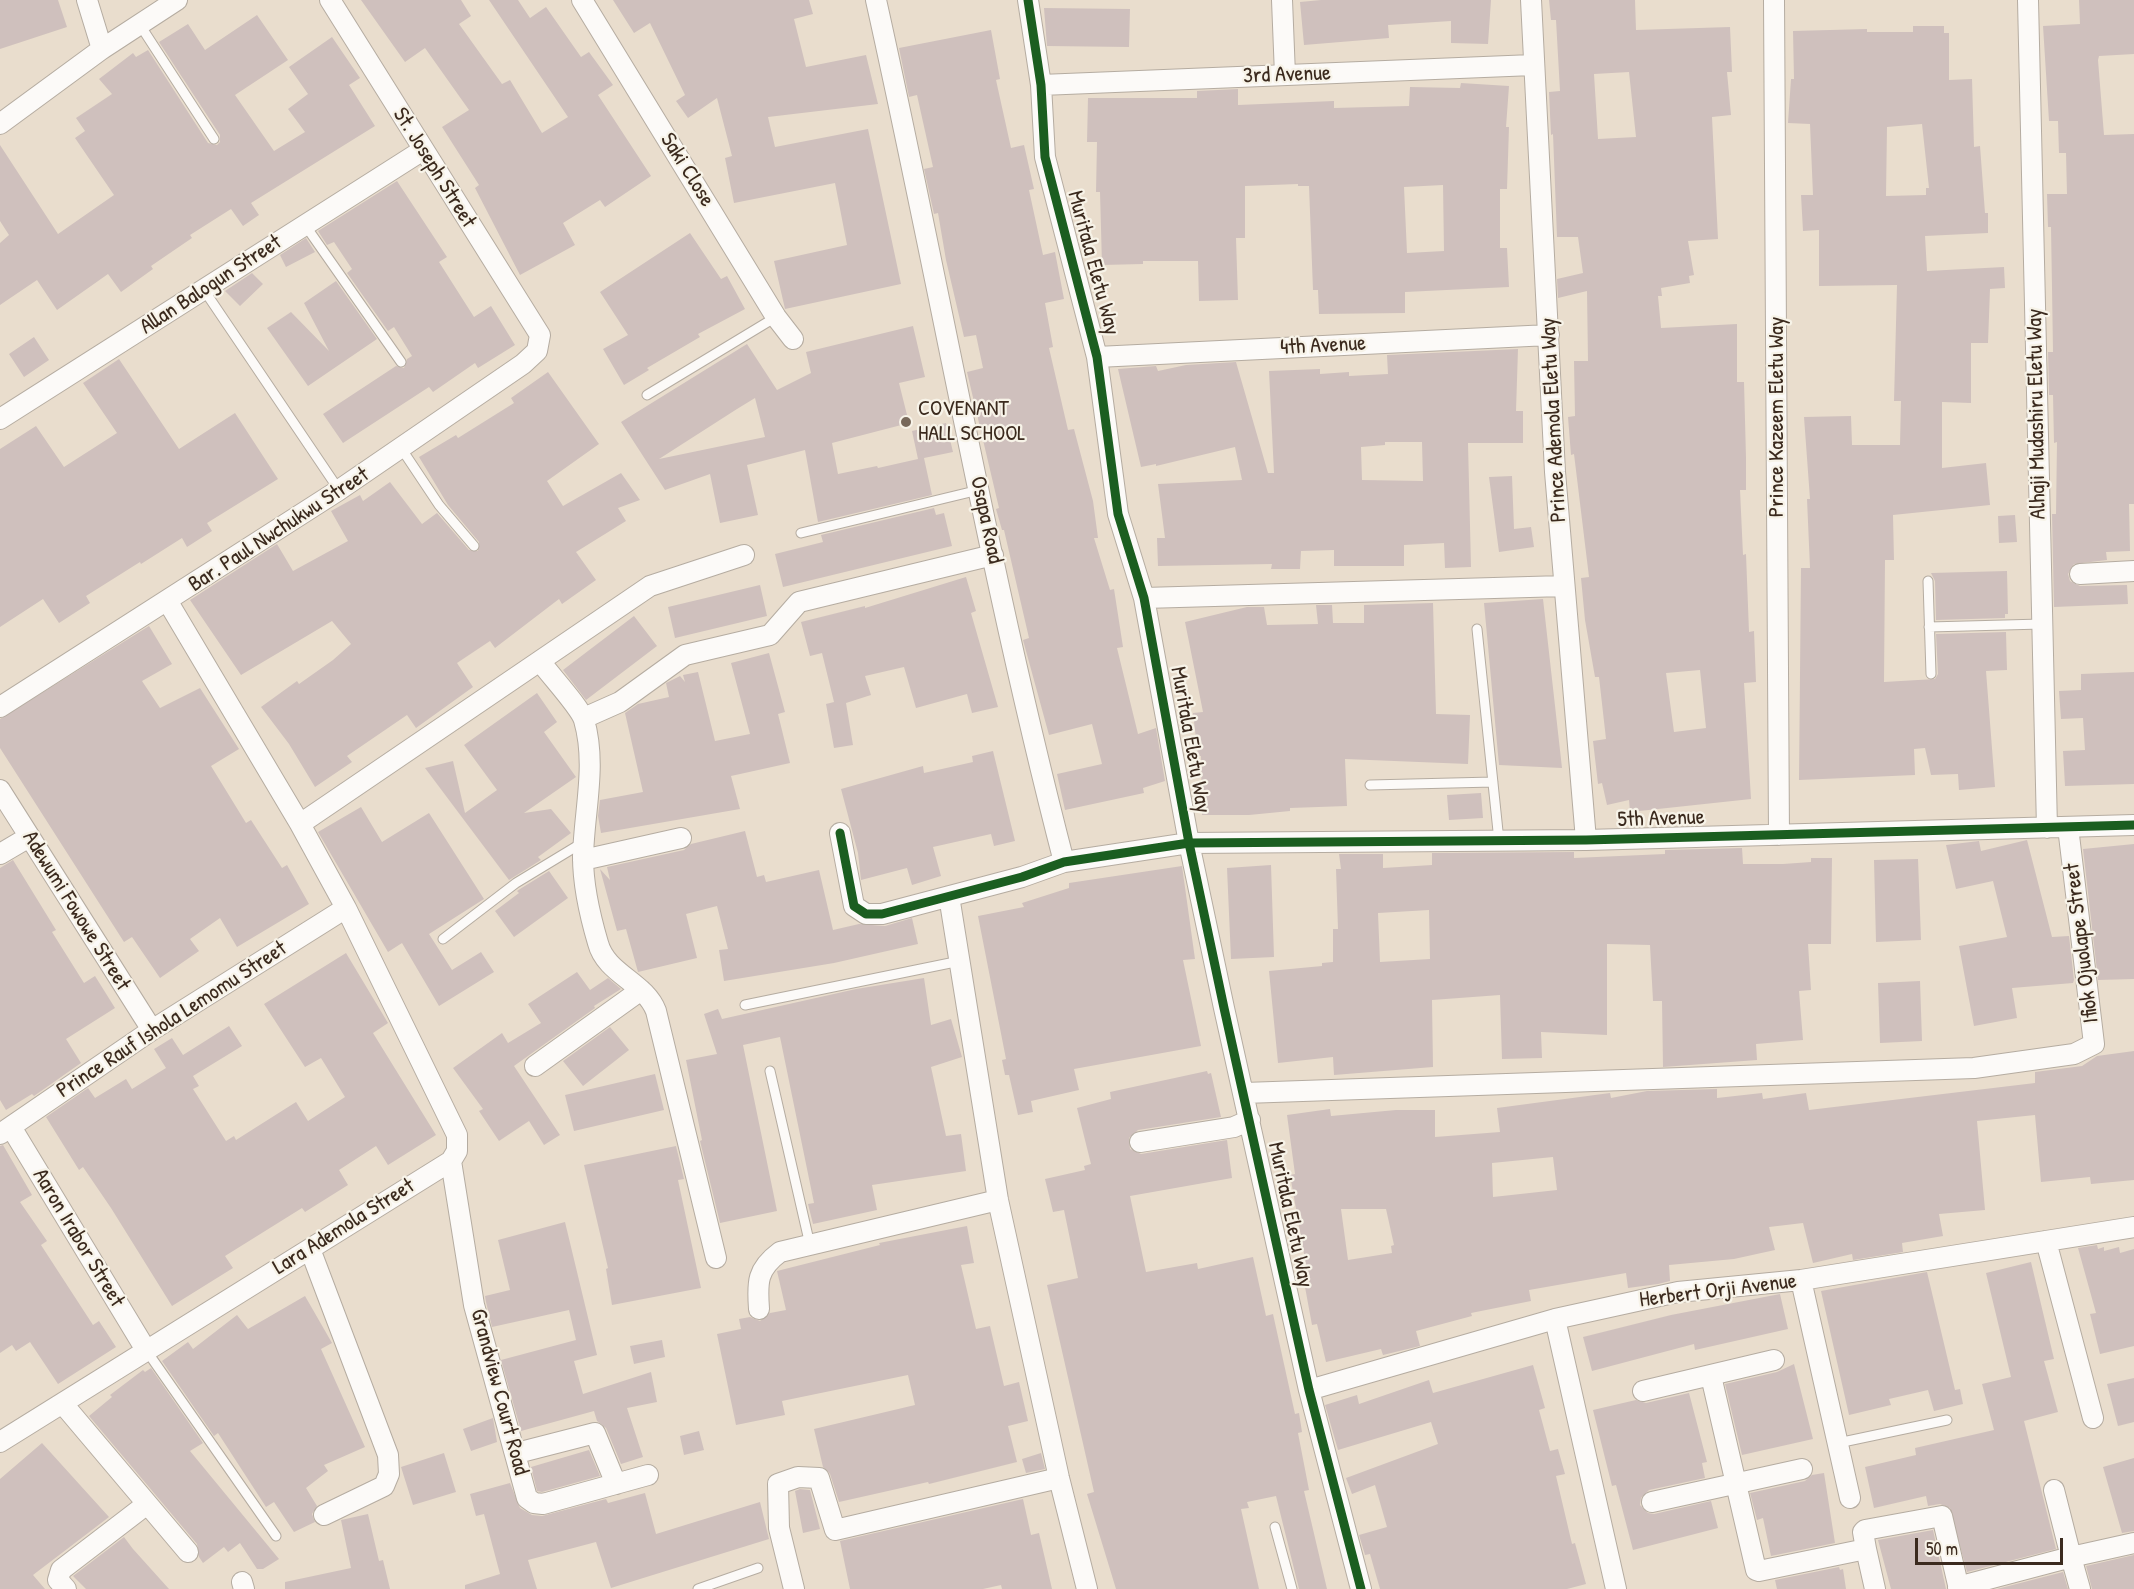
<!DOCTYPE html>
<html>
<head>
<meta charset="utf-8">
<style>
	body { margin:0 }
	#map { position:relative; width:2134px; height:1589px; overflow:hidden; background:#e9ddcd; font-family:"Patrick Hand",sans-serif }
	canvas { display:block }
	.scale { position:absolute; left:1915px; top:1538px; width:148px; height:27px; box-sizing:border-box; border:3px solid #3b2a1e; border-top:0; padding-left:8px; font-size:18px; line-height:21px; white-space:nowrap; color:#3b2a1e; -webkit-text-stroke:4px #f7f3e8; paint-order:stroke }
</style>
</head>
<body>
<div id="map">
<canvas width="2134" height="1589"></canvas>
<div class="scale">50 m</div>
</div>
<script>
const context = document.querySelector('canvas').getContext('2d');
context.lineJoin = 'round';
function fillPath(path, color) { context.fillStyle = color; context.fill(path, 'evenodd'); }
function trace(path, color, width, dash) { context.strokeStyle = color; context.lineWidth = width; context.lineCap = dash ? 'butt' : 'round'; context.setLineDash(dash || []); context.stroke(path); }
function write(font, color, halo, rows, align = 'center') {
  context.font = font + ' "Patrick Hand",sans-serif'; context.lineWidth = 4.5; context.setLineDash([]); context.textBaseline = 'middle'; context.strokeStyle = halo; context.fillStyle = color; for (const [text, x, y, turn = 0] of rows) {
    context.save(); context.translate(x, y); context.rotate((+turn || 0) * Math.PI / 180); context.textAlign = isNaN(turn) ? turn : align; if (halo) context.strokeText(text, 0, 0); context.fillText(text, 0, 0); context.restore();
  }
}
const building = new Path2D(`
	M0,0H58L67,27L0,49Z
	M361,0H461L471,16L459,24L502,84L510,80L542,133L568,117L489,0H518L530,18L546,7L581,57L589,52L613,85L598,95L651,176L605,207L600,200L563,223L575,245L520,275L475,188L479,185L442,127L469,110L425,48L405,62Z
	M613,0H809L813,14L794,19L806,67L866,55L878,104L768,117L775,147L868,129L901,284L785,309L774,261L847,245L835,183L734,203L725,158L732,156L717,98L688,118L676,101L685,95L650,23L634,33Z
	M1321,0H1491L1488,44L1451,43V21L1388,25L1389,38L1304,45L1300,2Z
	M1549,0H1635L1636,30L1730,27L1732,72H1727L1731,115L1712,117L1718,239L1688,241L1694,275L1689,276L1690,283L1661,288L1662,296H1658L1661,328L1737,324V382H1744L1746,458V490H1740L1743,555L1746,554L1749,632L1754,631L1756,682L1744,683L1751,799L1630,812L1629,800L1607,805L1602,783L1598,784L1593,741L1606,739L1599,677H1595L1585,620L1581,578L1589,577L1574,454L1571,455L1568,417L1575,416L1574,361H1588L1587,291L1558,298L1557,279L1583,273L1578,237H1557L1553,134L1551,135L1549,92L1560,91L1556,20H1551ZM1629,72L1636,137L1598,139L1594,74ZM1700,670L1706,728L1674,732L1666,673Z
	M2079,0H2134V54L2099,56L2098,60L2104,135L2134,134V504H2129L2130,551L2106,552L2107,560L2074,564L2068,574L2070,581L2080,586L2127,585L2128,604L2054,607L2052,514H2056L2057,442L2054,443L2053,395H2049L2048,352H2053L2052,288L2051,227H2048L2047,194H2067L2066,153H2059L2058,121H2049L2043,26L2080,24Z
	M1044,8L1130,9L1129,47L1047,46Z
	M257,15L288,60L235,95L274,151L305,132L288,109L308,94L289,67L332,37L360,78L349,85L375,126L251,203L259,215L243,226L231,209L190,235L192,238L151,266L153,269L121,292L108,274L57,310L37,280L0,305V243L9,235L0,221V145L58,234L114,195L75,138L85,131L76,118L112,94L99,79L133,53L136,57L148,50L208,143L217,145L220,142V135L159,42L188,24L205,50Z
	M1913,26H1944V33H1949V80L1972,79L1974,147L1980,146L1985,213H1988V233L1925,236L1927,271L2004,267L2005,288L1990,289L1988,343H1971V403L1942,402V468L1986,463L1990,505L1893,515L1894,560H1885L1884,682L1935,679L1938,674L1936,634L2006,632L2007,670L1986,671L1995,787L1959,790L1958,774L1931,775L1925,748L1914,749L1915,775L1799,780L1801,568H1810L1807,499H1810L1804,417L1851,416L1852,445H1900L1901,401H1894L1897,285L1819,286V230L1803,231L1801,195H1813L1810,124L1788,123L1791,79H1794L1793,31L1867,29V32H1913ZM1922,124L1929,188H1926V195L1886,196L1887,127Z
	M991,30L1000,79L996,80L1011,148L1024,145L1034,189L1029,190L1043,255L1055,252L1064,299L1045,303L1053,347L1049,348L1068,430L1074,429L1093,501L1098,538H1094L1110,590L1114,589L1123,647L1117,648L1138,734L1156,728L1165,781L1143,788L1144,793L1065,810L1057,774L1102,764L1092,724L1049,735L1023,640L1029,638L1004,530H1002L996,509L999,508L967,372L983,368L976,335L964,337L946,260L938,213L934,214L924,169L933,167L917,95L909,97L899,48Z
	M1461,83L1509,86L1506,127H1509L1507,189H1500V248H1507L1509,287L1405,292V313L1319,314L1318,290H1313L1309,186H1298V184L1245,186V238H1236L1238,300L1199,301L1198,261H1143V264L1102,265L1100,192H1096L1097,142H1087L1088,98H1197V91L1238,89V105L1334,101V108L1409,106L1410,87L1460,88ZM1443,185L1444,251L1407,253L1404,187Z
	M397,181L447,257L439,262L474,317L491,306L515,345L478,368L475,363L433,392L429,387L343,443L323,414L396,366L404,368L407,359L412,356L394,327L388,331L347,273L352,269L334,242L327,245L318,231Z
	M690,233L721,279L727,276L745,309L698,334L700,337L647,368L649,370L624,385L603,349L628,335L600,292Z
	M306,238L315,252L286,267L280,255Z
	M252,273L263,284L240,306L225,291Z
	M336,281L377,339L308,386L267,328L291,312L329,351L304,303Z
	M913,326L925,377L899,383L909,423L832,443L838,474L877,466L878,468L918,459L912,431L946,423L953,452L924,458L932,495L818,522L805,450L747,465L758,515L720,523L710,474L665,490L621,422L747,344L777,390L811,373L806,352ZM755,398L765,437L659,459L737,409Z
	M34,337L49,360L24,377L9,354Z
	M1518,349L1516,411H1523V443H1468L1471,567L1445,568L1444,543L1404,545V566H1334V550L1301,551L1300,569H1271L1272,564L1158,566L1157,538H1165L1158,484L1242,480L1235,447L1156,466V464L1141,467L1118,369L1156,366L1158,371L1186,365L1236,362L1268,473H1274L1269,371L1320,369V374L1349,372V376L1388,374L1387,355ZM1385,442H1422L1423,481L1362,480L1361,447L1385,445Z
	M119,359L179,449L235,413L278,479L207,523L212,531L187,547L182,538L141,564L140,562L86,596L90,603L59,623L43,599L0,627V449L36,426L64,467L117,433L83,383Z
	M548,372L599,444L547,481L563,506L621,473L640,500L618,508L626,521L576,552L596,580L562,604L559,599L495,648L490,641L457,663L473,687L416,728L407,715L347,756L352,762L315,787L289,744L261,707L297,681L299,684L333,660L351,644L332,621L241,675L190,600L277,544L293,571L348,541L331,511L360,495L363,501L390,482L422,524L437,513L469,550L478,551L479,542L448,505L419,457L456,435L458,438L514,403L511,398Z
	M1512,476L1514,529L1531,527L1534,547L1499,552L1489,477Z
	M934,508L936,515L944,513L952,546L783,587L775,554L823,542L821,535Z
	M2015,515L2017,542L1999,543L1998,516Z
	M2007,571L2008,614H2005V618L1936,620L1935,581L1931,573Z
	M966,577L976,611L971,613L998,707L972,713L967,694L916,708L904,667L865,676L871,695L846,703L853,745L834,748L826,704L834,702L822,653L810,656L801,622L865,606V608Z
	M760,585L767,616L675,638L668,607Z
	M1543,599L1562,768L1499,765L1484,603Z
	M1433,603L1436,714L1470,715L1468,764L1345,759L1347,806L1290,808V811L1249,815H1202L1201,756H1198L1193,713L1203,712L1185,622L1247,607H1264L1267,625L1318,624L1316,605H1332L1333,623H1364V605Z
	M634,616L657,646L586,700L563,670Z
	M149,626L172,664L142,681L160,708L200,688L239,749L211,766L246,823L251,820L282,868L287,865L309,904L237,947L220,918L190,939L199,951L160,978L132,937L124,942L0,748V719Z
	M769,653L785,712L778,714L790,763L731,776L740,809L601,833L598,816L600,800L643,792L625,713L638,704L669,697L666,683L680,676L685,682L683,675L698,672L715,741L750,734L731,663Z
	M2134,672V784L2065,786L2063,751L2085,750L2083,718L2061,719L2059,691L2081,690V674Z
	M537,693L557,722L544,732L576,777L524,813L551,809L571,833L538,857L541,860L509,880L425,768L453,761L465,813L497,790L464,745Z
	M993,751L1015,841L994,846L991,834L933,847L941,876L912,885L907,868L861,880L858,853L841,789L923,766L924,773L973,762L972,756Z
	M1481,793L1483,818L1449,820L1447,795Z
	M361,807L382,842L429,813L484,899L429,934L452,970L481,952L494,972L439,1006L402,943L388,952L318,832Z
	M745,831L757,877L764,875L766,882L819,870L833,930L859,924L885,926L912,918L918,944L834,963L724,981L719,950L728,949L717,906L686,914L697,958L638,972L626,929L617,931L600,869L610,880L607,867L684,850L691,844Z
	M2027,840L2052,937L2069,936L2074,980L2073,983L2012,988L2017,1018L1974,1026L1959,946L2007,937L1993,881L1956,889L1946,845L1979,841L1981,851Z
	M2134,844V979L2098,980L2083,849Z
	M1742,848L1743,864H1783L1811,862V858H1832L1831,944H1808L1811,990L1799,991L1803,1040L1756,1044L1757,1060L1663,1067L1662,1001H1653L1650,945L1607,944V1035L1541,1032L1542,1058L1502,1059L1500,995L1432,1000L1433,1067L1334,1075L1333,1057L1278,1063L1269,971L1322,966V963L1333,962V929H1338L1336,869H1341L1339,854H1383V868L1432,865V853L1574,852V858L1665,854V850ZM1429,910L1430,959L1380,962L1378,913Z
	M1918,859L1921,940L1876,942L1874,860Z
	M13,860L56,930L52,932L84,983L95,976L115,1008L66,1039L81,1063L34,1096L32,1094L6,1110L0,1100V868Z
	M1271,865L1274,957L1231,959L1227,868Z
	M1182,866L1195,959L1183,960L1201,1046L1074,1069L1079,1090L1031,1101L1033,1112L1018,1115L1009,1075H1005L1002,1060L1006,1059L978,916L1024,907L1022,903L1069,888V883Z
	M549,871L568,898L514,937L495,911L519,893L517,891L520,889Z
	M346,953L388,1023L373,1033L436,1135L388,1165L376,1146L339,1170L348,1185L305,1212L302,1208L225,1256L233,1268L172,1306L111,1208L83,1167L79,1170L46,1117L88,1088L95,1098L126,1079L132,1089L166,1068L154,1049L172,1038L183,1055L229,1026L242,1046L193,1076L199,1086L193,1089L226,1141L234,1136L236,1140L296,1102L308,1121L345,1097L321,1058L305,1067L264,1004Z
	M577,972L590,990L608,978L621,989L594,1006L595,1008L514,1066L560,1135L544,1145L529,1121L499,1141L479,1111L483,1109L453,1068L502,1033L508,1043L541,1023L528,1004Z
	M924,978L931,1025L951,1019L962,1057L931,1067L946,1136L961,1134L966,1171L872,1185L877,1210L813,1224L808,1204L814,1203L780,1037L743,1045L777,1211L720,1223L700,1141L702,1140L686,1060L717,1054L704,1014L718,1009L722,1019L856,989Z
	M1920,981L1922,1041L1880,1043L1878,983Z
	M610,1027L629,1050L583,1086L563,1061Z
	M2134,1051V1180L2091,1184L2090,1177L2041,1182L2035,1115L1977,1121L1985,1210L1939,1214L1943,1236L1902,1243L1903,1252L1853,1260L1852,1254L1813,1263L1803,1223L1769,1227L1775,1250L1734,1259L1669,1265L1670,1281L1658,1284L1628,1288L1626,1273L1529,1290L1531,1301L1471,1313L1472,1316L1416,1331L1420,1346L1383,1355L1381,1349L1326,1362L1317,1324L1312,1325L1305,1287H1310L1290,1175L1295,1174L1287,1115L1330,1109L1331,1116L1396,1110H1435V1137L1500,1132L1497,1108L1610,1093L1611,1098L1647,1091L1717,1089V1098L1762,1093L1763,1099L1806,1093L1809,1110L2035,1083V1072L2082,1066L2097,1056ZM1553,1157L1557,1190L1493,1197L1492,1163ZM1341,1209H1386L1394,1245L1391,1246L1392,1253L1348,1260Z
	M1207,1071L1208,1074L1211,1073L1221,1117L1138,1130L1129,1138L1130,1149L1141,1154L1227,1140L1232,1178L1130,1196L1146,1272L1197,1263L1198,1269L1253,1257L1266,1316L1273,1314L1295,1414L1299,1413L1302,1432L1298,1433L1309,1490L1304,1491L1327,1589H1299L1276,1496L1247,1502L1249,1508L1241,1509L1259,1589H1116L1087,1494L1094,1492L1047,1285L1078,1278L1064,1210L1053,1212L1045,1179L1085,1170L1084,1166L1091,1164L1077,1108L1111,1099L1110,1092Z
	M655,1074L664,1110L574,1131L565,1095Z
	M3,1145L32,1195L20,1202L47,1241L41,1245L93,1325L99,1321L116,1347L58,1384L30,1342L16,1351L12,1345L0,1353V1146Z
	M676,1146L684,1179L678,1180L701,1288L612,1305L606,1269L608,1268L584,1165Z
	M565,1222L597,1355L574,1361L583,1394L651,1372L657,1402L627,1408L643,1457L621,1464L606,1428L597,1421L594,1411L521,1431L501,1360L576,1340L569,1310L492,1327L486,1302L485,1296L510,1290L498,1240Z
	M967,1226L974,1263L961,1265L976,1329L990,1326L1004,1386L1019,1382L1028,1421L1008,1426L1017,1462L929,1484L928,1482L839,1502L830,1474L823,1467L814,1429L915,1405L908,1375L782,1401L785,1415L736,1425L717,1334L741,1329L739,1319L750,1317L760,1321L770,1313L786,1310L777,1271L880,1245L879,1243Z
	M2097,1245L2098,1249L2104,1247V1251L2119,1247L2120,1253L2134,1249V1346L2100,1354L2090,1314L2096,1313L2078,1248Z
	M2031,1262L2054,1359L2044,1361L2058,1412L2024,1421L2056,1549L1967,1572L1950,1508L1940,1504L1928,1506L1926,1496L1874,1508L1865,1467L1916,1455L1915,1448L1994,1430L1982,1384L2011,1377L1986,1273Z
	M1927,1272L1955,1390L1960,1389L1963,1404L1934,1411L1928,1390L1889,1399L1891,1405L1849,1415L1821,1291Z
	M1780,1294L1788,1329L1695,1350L1694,1344L1592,1371L1583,1337L1671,1315Z
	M305,1296L332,1343L321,1349L365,1447L324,1465L328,1471L306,1488L317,1506L312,1514L315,1522L294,1532L274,1502L266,1507L218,1433L214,1436L162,1361L188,1342L193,1349L237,1315L248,1329Z
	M662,1340L665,1357L634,1364L630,1346Z
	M1794,1364L1813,1439L1742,1455L1725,1384L1777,1372Z
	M1533,1365L1545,1408L1539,1410L1550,1451L1558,1449L1565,1474L1556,1476L1572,1544L1575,1543L1586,1584L1567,1589H1380L1370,1554L1365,1555L1359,1535L1387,1527L1375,1485L1352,1494L1346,1478L1438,1444L1431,1422L1338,1450L1325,1405L1357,1395L1359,1404L1429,1380L1433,1393Z
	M151,1368L203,1443L190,1451L279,1559L263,1569H257L240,1543L228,1552L224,1547L203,1563L199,1557L197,1544L89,1416L112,1397L110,1395L143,1370L145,1372Z
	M2134,1378V1422L2118,1426L2107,1384Z
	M1689,1393L1707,1462L1702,1463L1705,1478L1649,1490L1641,1498L1640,1505L1648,1513L1654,1514L1711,1501L1718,1528L1633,1550L1616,1485L1612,1486L1593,1410L1636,1400L1646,1403Z
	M493,1418L497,1442L471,1451L463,1429Z
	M699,1431L704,1450L684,1455L680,1436Z
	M42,1443L109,1517L33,1575L45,1589H0V1479Z
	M589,1450L600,1476L542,1492L537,1491L531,1467Z
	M444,1453L456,1492L413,1505L401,1467Z
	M1041,1453L1045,1469L1026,1473L1022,1459Z
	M2134,1458V1531L2122,1533L2103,1467Z
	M1824,1473L1835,1543L1771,1556L1763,1518L1757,1520L1750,1493L1805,1481L1812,1475Z
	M510,1483L520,1508L532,1515L542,1516L606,1499L608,1503L645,1493L656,1534L760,1502L769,1539L611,1588L596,1542L528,1560L537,1589H465V1585L500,1574L484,1514L476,1516L470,1494Z
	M800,1489L810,1490L820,1529L803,1533L795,1491Z
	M1023,1499L1031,1535L1039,1533L1052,1589H1002L1001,1585L983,1589H850L840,1541Z
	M368,1514L379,1561L383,1560L390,1589H285V1582L351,1568L341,1520Z
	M1933,1530L1946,1589H1891L1878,1540Z
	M124,1537L133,1549L169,1589H86L73,1576Z
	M2134,1555V1589H2092L2086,1566Z
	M1839,1567L1840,1570L1843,1569L1846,1589H1777L1775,1580Z
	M2063,1572L2068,1589H1997Z`);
const service = new Path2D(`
	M140,25L214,139
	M305,225L401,362
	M204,290L339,490
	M647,395L776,317
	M401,448L439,505L474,546
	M801,533L979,490
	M1928,581L1931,674
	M1929,627L2042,624
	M1477,629L1499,841
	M1370,785L1493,782
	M443,939L516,883L582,843
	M745,1005L960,961
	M770,1071L810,1245
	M146,1350L276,1536
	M1838,1443L1947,1420
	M1275,1527L1292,1589
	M698,1589L758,1568`);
const minor = new Path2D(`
	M87,0L102,49
	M582,0L776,317L793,339
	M876,0C940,287 990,577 1064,862
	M1028,0L1041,85L1045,157L1097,357L1118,514L1144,598L1189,843L1224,1008L1309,1390L1361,1589
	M1282,0L1285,75
	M1531,0L1555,472L1586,840
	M1774,0L1779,835
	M2028,0L2047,828
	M1041,85L1533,65
	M0,124L102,49L177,0
	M1097,357L1549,335
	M0,419L423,150
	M2080,574L2134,571
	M1144,598L1564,586
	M540,661C549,674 580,707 584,720C597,765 584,811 583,857C583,884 590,916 598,943C606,974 645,982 656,1011L716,1258
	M0,707L339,490L523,364L537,351L540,335L330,0
	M584,718L620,702L685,655L770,635L799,602L993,555
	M0,790L152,1030
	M300,824L650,586L744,555
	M840,833L854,906L866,914H882L1022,877L1064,862L1189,843L1586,840L2134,825
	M0,854L29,837
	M583,860L681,838
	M949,896L998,1200L1059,1478L1087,1589
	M535,1066L641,990
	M1244,1093L1974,1068L2074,1054L2094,1044L2068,827
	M11,1127L146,1350
	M0,1134L152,1030L346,908
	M1140,1142L1234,1127L1250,1120
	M451,1161L474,1305L527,1498L534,1503L543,1504L648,1475
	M2046,1241L2093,1418
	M310,1249L388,1455L389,1474L384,1486L324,1515
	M1801,1280L1850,1498
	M759,1309C757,1282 757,1269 780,1252L998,1200
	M1555,1319L1616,1589
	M1711,1376L1756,1570L1759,1571L1866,1549L1875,1589
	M1309,1390L1555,1319L1678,1292L1801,1280L2134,1227
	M1643,1391L1774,1360
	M63,1404L188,1552
	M0,1442L451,1161L457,1151V1135L346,908L300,824L168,602
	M517,1453L595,1433L616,1484
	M1652,1502L1802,1469
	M1866,1549L1863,1532L1865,1530L1942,1516L1959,1589
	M242,1582L244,1589
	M1958,1587L2071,1557L2054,1490
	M66,1589L58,1580L61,1570L147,1504
	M794,1589L779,1528L778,1484L798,1477L819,1478L835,1530L1059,1478
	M2080,1589L2071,1557L2134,1543`);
const cycleway = new Path2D(`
	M1028,0L1041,85L1045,157L1097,357L1118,514L1144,598L1189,843L1224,1008L1309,1390L1361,1589
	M840,833L854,906L866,914H882L1022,877L1064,862L1189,843L1586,840L2134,825`);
const markers = [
	[906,422,6,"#78695b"]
];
const streetNames = [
	["3rd Avenue",1287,75,-2],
	["St. Joseph Street",434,168,58],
	["Saki Close",687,170,58],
	["Muritala Eletu Way",1093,263,75],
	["Allan Balogun Street",211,285,-33],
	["4th Avenue",1323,346,-3],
	["Alhaji Mudashiru Eletu Way",2037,414,-91],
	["Prince Kazeem Eletu Way",1777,417,-90],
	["Prince Ademola Eletu Way",1554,420,-93],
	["Osapa Road",986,520,78],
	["Bar. Paul Nwchukwu Street",279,530,-33],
	["Muritala Eletu Way",1190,740,80],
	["5th Avenue",1661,819,-2],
	["Adewumi Fowowe Street",76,911,58],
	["Ifiok Ojuolape Street",2082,943,-97],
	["Prince Rauf Ishola Lemomu Street",172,1020,-33],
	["Muritala Eletu Way",1290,1215,78],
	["Lara Ademola Street",344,1227,-32],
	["Aaron Irabor Street",78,1238,59],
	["Herbert Orji Avenue",1718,1291,-7],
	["Grandview Court Road",499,1392,75]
];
const poiNames = [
	["COVENANT",918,409],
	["HALL SCHOOL",918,434]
];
fillPath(building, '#cfc0bd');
trace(service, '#b5aca1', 11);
trace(minor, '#b5aca1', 22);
trace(service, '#fcfaf8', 9);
trace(minor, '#fcfaf8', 20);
trace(cycleway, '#1b5e20', 9);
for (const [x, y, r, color] of markers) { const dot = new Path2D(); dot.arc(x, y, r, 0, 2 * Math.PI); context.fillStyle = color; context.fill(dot); trace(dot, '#f7f3e8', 2); }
write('22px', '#3b2a1e', '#f7f3e8', streetNames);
write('22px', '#3b2a1e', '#f7f3e8', poiNames, 'left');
</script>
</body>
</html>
